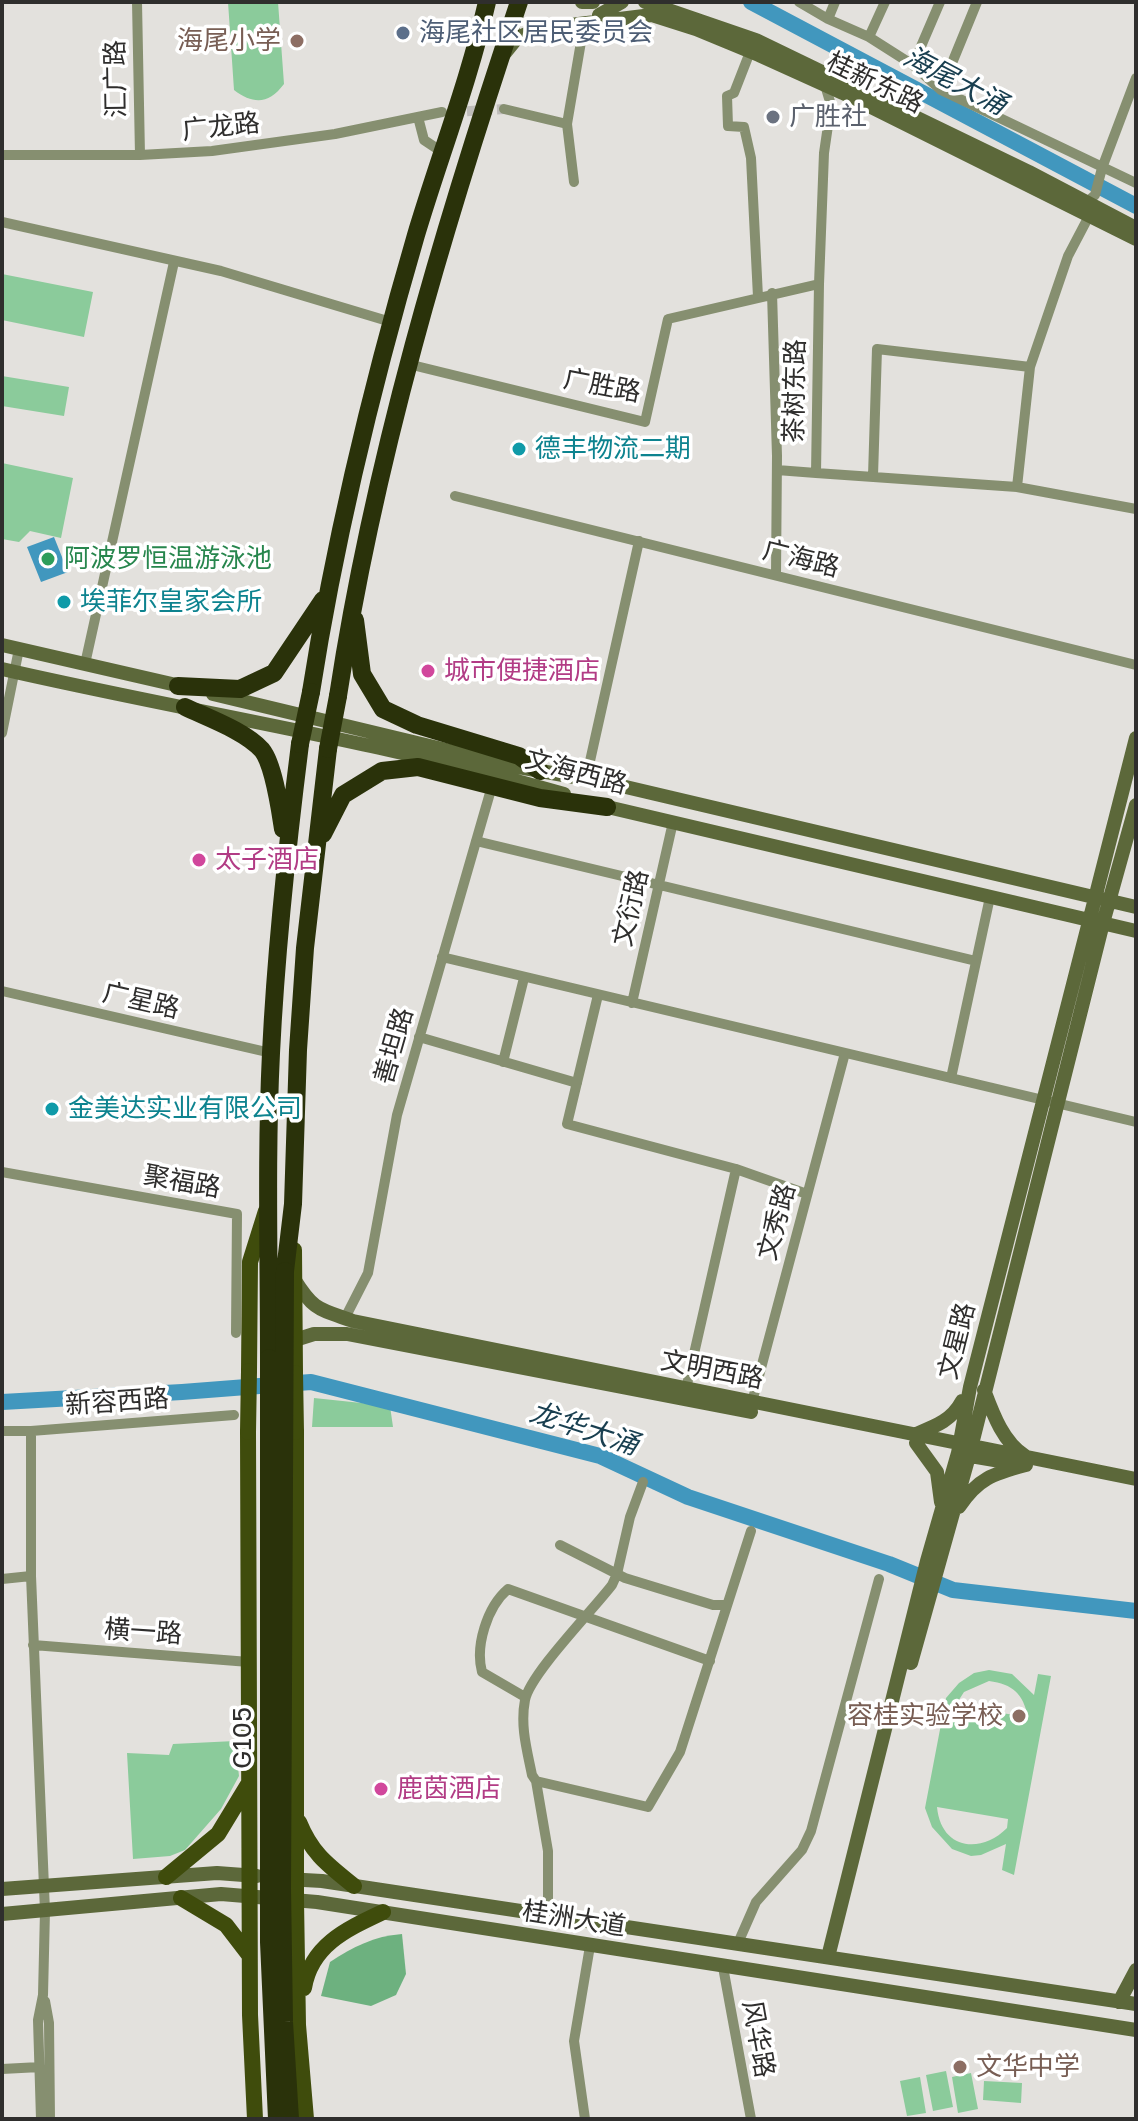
<!DOCTYPE html>
<html>
<head>
<meta charset="utf-8">
<style>
	body { margin:0 }
	#map { position:relative; width:1138px; height:2121px; overflow:hidden; background:#e3e1dd; font-family:"Golos Text",sans-serif }
	canvas { display:block }
	.frame { position:absolute; inset:0; border:4px solid #2f2e2d; pointer-events:none }
</style>
</head>
<body>
<div id="map">
<canvas width="1138" height="2121"></canvas>
<div class="frame"></div>
</div>
<script>
const context = document.querySelector('canvas').getContext('2d');
context.lineJoin = 'round';
function fillPath(path, color) { context.fillStyle = color; context.fill(path, 'evenodd'); }
function trace(path, color, width, dash) { context.strokeStyle = color; context.lineWidth = width; context.lineCap = dash ? 'butt' : 'round'; context.setLineDash(dash || []); context.stroke(path); }
function write(font, color, halo, rows, align = 'center') {
  context.font = font + ' "Golos Text","Noto Sans SC",sans-serif'; context.lineWidth = 7; context.setLineDash([]); context.textBaseline = 'middle'; context.strokeStyle = halo; context.fillStyle = color; for (const [text, x, y, turn = 0] of rows) {
    context.save(); context.translate(x, y); context.rotate((+turn || 0) * Math.PI / 180); context.textAlign = isNaN(turn) ? turn : align; if (halo) context.strokeText(text, 0, 0); context.fillText(text, 0, 0); context.restore();
  }
}
const green = new Path2D(`
	M228,2H278L284,84C269,104 254,105 234,90Z
	M2,274L93,292L84,337L2,320Z
	M2,376L69,387L64,416L2,406Z
	M2,463L73,478L61,538L30,531L19,542L2,539Z
	M314,1398L390,1406L393,1427H312Z
	M989,1670L1012,1674L1034,1695L1038,1674L1051,1676L1014,1875L1002,1870L1006,1844L981,1855L971,1856L952,1849L932,1827L925,1808L946,1698L959,1683L974,1673ZM989,1681C1013,1684 1023,1694 1028,1717L955,1706L964,1692ZM937,1807L1008,1819L1007,1828C980,1855 941,1849 937,1807Z
	M235,1741L239,1776L221,1809L185,1850L170,1856L133,1859L127,1753L169,1755L173,1744Z
	M946,2071L953,2107L933,2111L926,2075Z
	M971,2073L978,2109L958,2113L952,2077Z
	M920,2077L926,2113L907,2116L900,2081Z
	M984,2081L1022,2083L1021,2103L983,2100Z`);
const forest = new Path2D(`
	M402,1934L406,1974L396,1995L371,2006L321,1996L330,1962C353,1947 374,1936 402,1934Z`);
const water = new Path2D(`
	M54,537L68,572L41,582L27,547Z`);
const river = new Path2D(`
	M751,2L1136,206
	M2,1402L182,1392L311,1382L600,1456L688,1497L889,1564L953,1590L1136,1611`);
const streetTunnel = new Path2D(`
	M452,112L504,109`);
const street = new Path2D(`
	M137,2L140,155
	M799,2L828,19L869,37L913,65L941,90L1136,183
	M828,19L835,2
	M869,37L885,2
	M750,52L734,93L727,96L728,126L744,127L751,158L758,297
	M913,65L940,2
	M825,85L831,105L824,153L819,284L816,473L1017,487L1136,509
	M941,90L977,2
	M504,109L567,124
	M418,117L424,140L442,152
	M2,155H140L212,151L335,134L442,112
	M574,182L567,124L582,36L580,22
	M1087,202L1095,195L1102,168L1136,78
	M2,222L221,271L391,322
	M772,293L777,456L776,575
	M408,364L645,422L668,319L819,284
	M777,470L816,473
	M873,476L877,349L1030,367
	M1017,487L1030,367L1068,256L1089,216
	M455,496L1136,665
	M85,664L174,262
	M2,733L19,649
	M586,779L639,541
	M476,841L976,961
	M442,957L1136,1122
	M2,991L271,1053
	M598,995L567,1124L736,1169L807,1194
	M632,1003L673,822
	M419,1037L577,1083
	M503,1062L524,978
	M951,1078L990,897
	M2,1172L237,1214L236,1333
	M345,1318L368,1273L397,1115L492,786
	M686,1389L736,1169
	M752,1402L845,1053
	M2,1431H31L234,1415
	M31,1431V1576L45,1911L43,1995L38,2020L41,2119
	M560,1545L625,1578L713,1605H725
	M2,1579L31,1576
	M33,1645L249,1662
	M525,1697L482,1672C475,1646 487,1607 508,1589L710,1661
	M536,1781L648,1807L680,1752L751,1531
	M548,1915V1851L536,1781L532,1775C527,1750 520,1726 525,1700C530,1674 593,1610 612,1585L617,1574L630,1517L643,1482
	M738,1943L756,1902L802,1850L811,1831L879,1579
	M723,1967L751,2119
	M45,2001L49,2023L50,2119
	M2,2069L40,2067
	M585,2119L574,2041L590,1946`);
const secondary = new Path2D(`
	M582,2H593
	M645,2L756,40L1029,172L1136,228
	M599,15L622,2
	M504,54L517,38L538,29L652,15L696,29L759,55L843,93L1136,239
	M2,645L185,687
	M2,669C189,712 379,741 564,794
	M213,694L513,766L613,784L1136,907
	M599,805L1136,931
	M294,1279C314,1311 319,1309 353,1321L1136,1479
	M295,1340L314,1334H347L751,1412
	M984,1390C993,1414 1003,1442 1025,1456
	M916,1434C936,1426 952,1420 962,1401
	M916,1443L937,1472L941,1502
	M959,1454L1006,1462
	M959,1507C978,1478 993,1474 1026,1465
	M911,1663L969,1456L1103,923L1136,805
	M286,1879L322,1881L1136,2004
	M2,1889L217,1873L257,1876
	M2,1914L221,1894L317,1902L1136,2030
	M828,1957L927,1561L958,1453L970,1387L1136,738
	M1119,2002L1136,1970`);
const primary = new Path2D(`
	M294,1250L295,1373
	M249,1371L250,1262L266,1211
	M248,1432L250,2015L255,2119
	M296,1432V1900L298,2025L306,2119
	M299,1822C312,1854 328,1865 354,1886
	M166,1877L218,1834L249,1783
	M181,1898L226,1925L249,1955
	M304,1988C311,1945 347,1929 383,1912`);
const highway = new Path2D(`
	M355,620L362,674L383,709L417,725L519,756L540,771
	M178,686L240,689L274,673L323,600
	M311,692C335,538 372,386 416,235C439,158 469,81 487,2
	M338,696C374,460 443,229 519,2
	M185,707C208,718 245,731 262,750C274,765 280,810 283,829
	M323,834L343,795L382,771L418,767L540,798L607,807
	M285,1271L293,1204L298,1050L305,948L328,749
	M269,1358C269,1256 266,1155 271,1053C276,950 287,847 300,744`);
const primaryBridge = new Path2D(`
	M295,1373L296,1432
	M248,1432L249,1371`);
const highwayBridge = new Path2D(`
	M300,744L311,692
	M328,749L338,696
	M285,1271L282,1888L284,2022L290,2119
	M269,1358V1942L277,2119`);
const markers = [
	[403,33,8,"#5c6f8a"],
	[297,41,8,"#8d6e63"],
	[773,117,8,"#6b7280"],
	[519,449,8,"#0f9aa8"],
	[48,559,8,"#2e9e5b"],
	[64,602,8,"#0f9aa8"],
	[428,671,8,"#d1479c"],
	[199,860,8,"#d1479c"],
	[52,1109,8,"#0f9aa8"],
	[1019,1716,8,"#8d6e63"],
	[381,1789,8,"#d1479c"],
	[960,2067,8,"#8d6e63"]
];
const serviceNames = [
	["海尾社区居民委员会",419,33]
];
const educationNames = [
	["海尾小学",281,41],
	["容桂实验学校",1003,1716],
	["文华中学",976,2067,"left"]
];
const streetNames = [
	["汇广路",116,79,-91],
	["桂新东路",875,83,26],
	["广龙路",221,127,-6],
	["广胜路",602,386,11],
	["茶树东路",795,391,-89],
	["广海路",801,559,14],
	["文海西路",576,772,15],
	["文衍路",631,908,-77],
	["广星路",141,1001,13],
	["善坦路",394,1046,-74],
	["聚福路",182,1182,10],
	["文秀路",777,1222,-75],
	["文星路",957,1341,-76],
	["文明西路",712,1370,11],
	["新容西路",117,1402,-4],
	["横一路",143,1632,4],
	["G105",243,1738,-90],
	["桂洲大道",574,1919,9],
	["风华路",758,2039,80]
];
const worshipNames = [
	["广胜社",789,117]
];
const cultureNames = [
	["德丰物流二期",535,449],
	["埃菲尔皇家会所",80,602],
	["金美达实业有限公司",68,1109]
];
const leisureNames = [
	["阿波罗恒温游泳池",64,559]
];
const hotelNames = [
	["城市便捷酒店",444,671],
	["太子酒店",215,860],
	["鹿茵酒店",397,1789]
];
const waterNames = [
	["海尾大涌",955,81,28],
	["龙华大涌",584,1429,18]
];
fillPath(green, '#8bcb9b');
fillPath(forest, '#6db17f');
fillPath(water, '#4197be');
trace(river, '#4197be', 16);
trace(streetTunnel, '#bfbdba', 10, [10, 5]);
trace(street, '#868f70', 10);
trace(secondary, '#5c683a', 14);
trace(primary, '#3f4c0c', 16);
trace(highway, '#2a320a', 18);
trace(primaryBridge, '#3f4c0c', 16);
trace(highwayBridge, '#2a320a', 18);
for (const [x, y, r, color] of markers) { const dot = new Path2D(); dot.arc(x, y, r, 0, 2 * Math.PI); context.fillStyle = color; context.fill(dot); trace(dot, '#fff', 3); }
write('26px', '#4e5e75', '#fff', serviceNames, 'left');
write('26px', '#785e54', '#fff', educationNames, 'right');
write('26px', '#2f2e2d', '#fff', streetNames);
write('26px', '#5b616d', '#fff', worshipNames, 'left');
write('26px', '#0d838f', '#fff', cultureNames, 'left');
write('26px', '#27864d', '#fff', leisureNames, 'left');
write('26px', '#b23c85', '#fff', hotelNames, 'left');
write('italic 28px', '#193f50', '#fff', waterNames);
</script>
</body>
</html>
